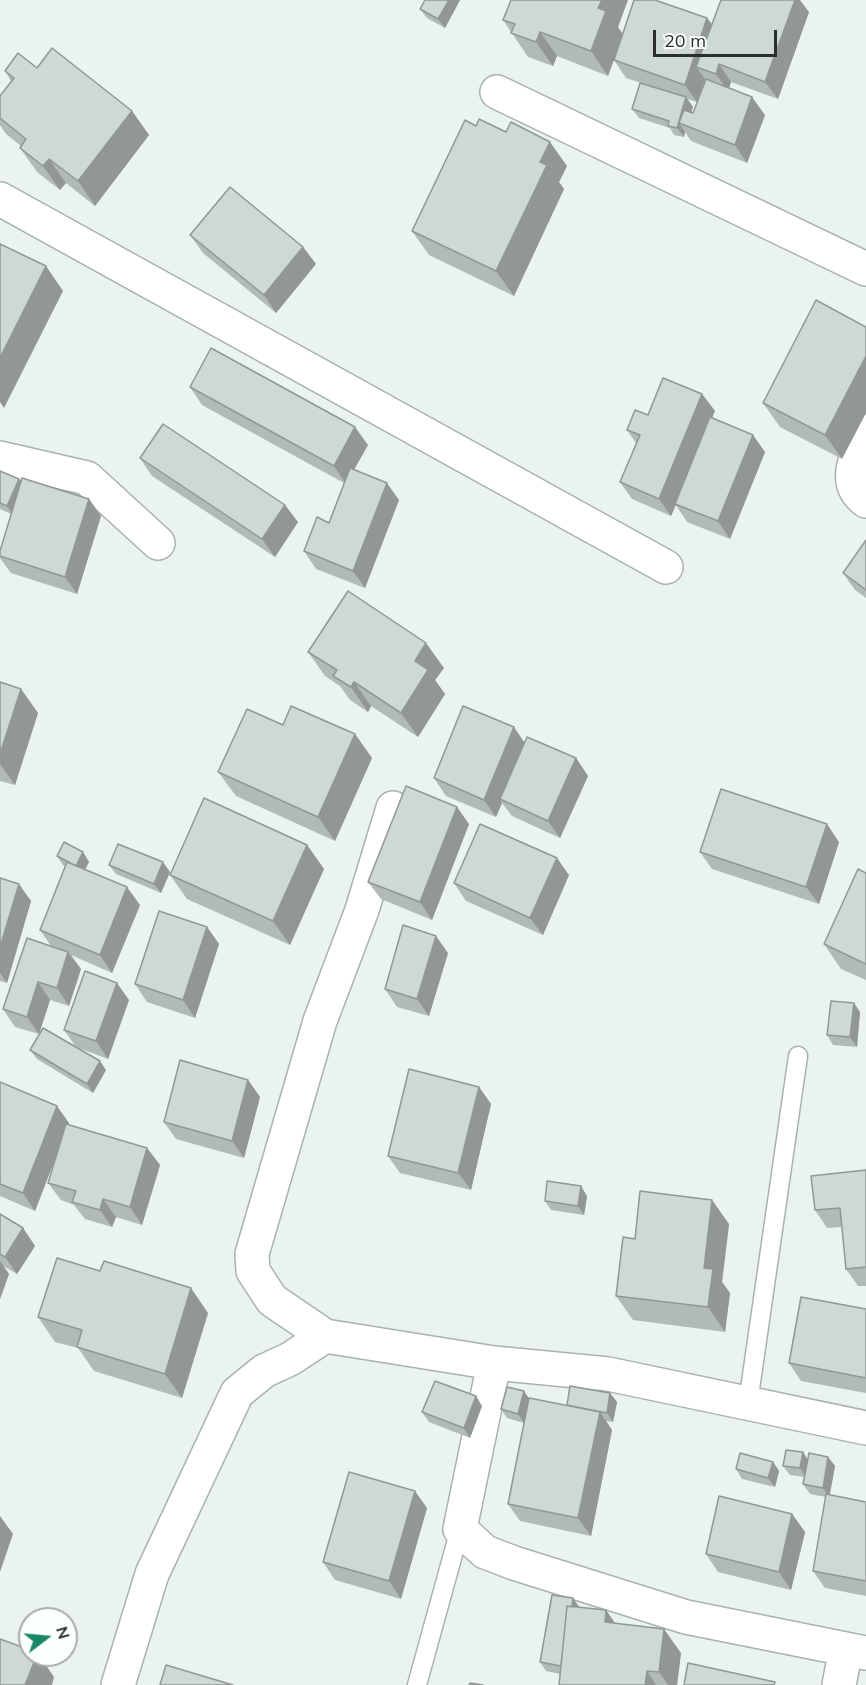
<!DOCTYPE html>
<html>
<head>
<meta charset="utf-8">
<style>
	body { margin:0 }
	#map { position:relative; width:866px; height:1685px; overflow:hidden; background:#eaf3ef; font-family:Mulish,sans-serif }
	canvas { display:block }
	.north { position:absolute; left:18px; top:1607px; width:60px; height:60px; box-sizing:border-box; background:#fbfffd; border:2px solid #a8abaa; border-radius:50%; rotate:74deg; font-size:16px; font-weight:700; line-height:24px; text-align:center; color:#2b2e2d }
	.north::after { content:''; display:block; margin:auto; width:21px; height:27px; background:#198765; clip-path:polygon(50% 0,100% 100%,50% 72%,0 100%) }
	.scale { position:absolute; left:653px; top:30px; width:124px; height:27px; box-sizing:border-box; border:3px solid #2b2e2d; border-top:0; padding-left:8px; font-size:18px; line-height:21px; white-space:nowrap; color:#2b2e2d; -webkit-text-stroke:4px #fbfffd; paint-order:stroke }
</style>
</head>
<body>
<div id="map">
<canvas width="866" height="1685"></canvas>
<div class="north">N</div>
<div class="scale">20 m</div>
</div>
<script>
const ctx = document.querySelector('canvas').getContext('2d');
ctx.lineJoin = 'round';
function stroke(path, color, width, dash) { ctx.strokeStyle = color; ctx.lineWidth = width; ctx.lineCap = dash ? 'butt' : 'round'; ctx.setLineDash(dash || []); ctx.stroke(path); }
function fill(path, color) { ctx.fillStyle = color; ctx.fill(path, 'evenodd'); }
const lane = new Path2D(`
	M748,1403L798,1056
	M417,1685L460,1529`);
const street = new Path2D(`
	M497,92L866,269
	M0,199L666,567
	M866,431C857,455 841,483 866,501
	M0,458L87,478L158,543
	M393,808L362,910L320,1021L252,1254L253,1271L272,1300L325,1336L494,1363L608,1374L866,1428
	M494,1363L460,1529L485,1552L514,1563L686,1617L866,1653
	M118,1685L152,1574L237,1393L264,1371L290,1359L325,1336
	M839,1685L846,1649`);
const wall = new Path2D(`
	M460,0L445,28L427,18L420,9Z
	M809,12L778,99L731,82L729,88L765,115L747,163L691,141L685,132L684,137L674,135L670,128L639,118L632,109L662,90L626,78L614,60L608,76L557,56L553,66L528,57L503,20L618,27L623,34L707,18L712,24ZM687,99L697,102L693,113L691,112L693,107Z
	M37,68L132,111L149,135L95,206L66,183L60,190L37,172L20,148L21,146L6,134L0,125V96L11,81L5,71Z
	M567,166L559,182L564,189L514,296L429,255L412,231Z
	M190,235L303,247L316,264L276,313L203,253Z
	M816,300L842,459L780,427L763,403Z
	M190,387L368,445L354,469L399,500L365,588L316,569L304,551L329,523L344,483L202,405Z
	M702,394L715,411L712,417L765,452L730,539L687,522L676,505L671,516L632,499L620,482L636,443L627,430L648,415Z
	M140,458L298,522L275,557L152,476Z
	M0,471L19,479L21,483L89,499L101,516L77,594L11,573L0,558V551L11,514L0,509Z
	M866,540V598L855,590L843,573Z
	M308,652L444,668L435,680L445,694L418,737L371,706L368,712L350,700L340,686L325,676Z
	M0,682L21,689L38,713L15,785L0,781Z
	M355,734L372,758L335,841L236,796L218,772Z
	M524,743L576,758L588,776L560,838L512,816L502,803L496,817L446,796L434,778Z
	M469,824L432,920L381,899L368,882Z
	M839,842L819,904L712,869L700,852Z
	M307,845L324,869L290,945L187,899L170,875Z
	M83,852L89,862L85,870L140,905L112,973L71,955L81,969L69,1006L50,1000L39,1034L15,1027L3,1009L51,946L40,930L65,866L63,865L57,856Z
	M109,865L170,872L161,893L116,874Z
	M866,873V980L841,969L824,944Z
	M569,875L543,935L466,901L454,883Z
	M0,878L31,901L7,983L0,981Z
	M207,927L219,944L195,1018L147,1002L135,984Z
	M448,953L429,1016L397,1007L385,989Z
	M129,1000L108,1059L76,1047L64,1030Z
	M860,1012L857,1047L833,1045L827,1035Z
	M30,1050L106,1070L93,1093L37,1059Z
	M248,1080L260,1097L244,1158L176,1139L164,1122Z
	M0,1082L69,1123V1125L147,1148L160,1165L142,1225L116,1217L112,1227L85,1219L74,1205L61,1200L48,1183L56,1156L35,1211L0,1196Z
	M479,1087L491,1104L471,1190L400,1173L388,1156Z
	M866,1170V1286H858L846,1269L842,1227L827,1228L815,1210Z
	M587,1196L584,1215L551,1210L545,1201Z
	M0,1214L23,1228L35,1246L17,1274L3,1266L9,1274L0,1299Z
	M729,1224L722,1282L730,1293L725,1332L633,1320L616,1296L635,1239Z
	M866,1309V1393L801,1381L789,1363Z
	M208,1313L182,1398L94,1371L78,1348L55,1342L38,1317Z
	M610,1393L617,1402L613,1422L606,1421L612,1430L591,1536L520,1521L508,1504L524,1423L507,1418L501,1409L529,1399L567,1406Z
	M482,1406L470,1438L429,1422L422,1412Z
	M803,1452L808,1460L828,1457L835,1466L830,1495L866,1502V1596L825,1588L813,1571L826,1497L810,1494L803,1484L805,1477L790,1475L783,1466Z
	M773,1462L779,1471L775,1487L742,1479L736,1469Z
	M427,1508L401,1599L335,1580L323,1562Z
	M792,1514L805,1532L791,1590L718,1572L706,1554Z
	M580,1608L606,1610L615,1623L681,1653L677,1685H559L560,1674L546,1671L540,1662Z`);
const shadedWall = new Path2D(`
	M449,0H460L445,28L438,19Z
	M602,0H628L618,27L623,35L608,76L591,51L598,8Z
	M795,0H800L809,12L778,99L765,82Z
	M707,18L720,36L696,67L705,79L697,102L685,85Z
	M540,32L557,56L553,66L536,42Z
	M719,64L731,82L728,91L716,74Z
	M686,97L693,107L687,126L679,123L685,132L684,137L677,128Z
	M752,97L765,115L747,163L735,145Z
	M132,111L149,135L95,206L78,181Z
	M550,142L567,166L559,182L564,189L514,296L496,271L540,162Z
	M49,159L66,183L60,190L43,166Z
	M303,247L316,264L276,313L264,295Z
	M46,266L63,291L4,408L0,402V358Z
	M866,356V413L842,459L825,435Z
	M702,394L715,411L671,516L659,499Z
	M355,427L368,445L346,484L334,466Z
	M753,435L765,452L730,539L718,521Z
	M19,479L25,489L13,515L7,506Z
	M387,483L399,500L365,588L353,571Z
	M89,499L101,516L77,594L65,577Z
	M285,505L298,522L275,557L262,539Z
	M426,643L444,668L435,680L445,694L418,737L401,713L415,661Z
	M354,682L371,706L368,712L351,687Z
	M21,689L38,713L15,785L0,764V754Z
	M514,727L526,745L500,799L502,803L496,817L484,800Z
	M355,734L372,758L335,841L318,817Z
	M576,758L588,776L560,838L548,821Z
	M457,807L469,824L432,920L420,902Z
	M827,824L839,842L819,904L806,887Z
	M307,845L324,869L290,945L273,921Z
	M83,852L89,862L82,875L76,866Z
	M557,858L569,875L543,935L530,918Z
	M163,862L170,872L161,893L154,884Z
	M19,884L31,901L7,983L0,973V947Z
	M127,887L140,905L112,973L100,955Z
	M207,927L219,944L195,1018L183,1000Z
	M436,936L448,953L429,1016L417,999Z
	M68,952L81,969L69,1006L57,988Z
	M38,982L50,1000L39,1034L27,1017Z
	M117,983L129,1000L108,1059L96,1041Z
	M854,1003L860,1012L857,1047L850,1037Z
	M100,1061L106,1070L93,1093L87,1084Z
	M248,1080L260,1097L244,1158L232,1141Z
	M479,1087L491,1104L471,1190L458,1173Z
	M57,1106L69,1123L35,1211L23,1193Z
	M147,1148L160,1165L142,1225L130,1207Z
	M581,1186L587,1196L584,1215L578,1206Z
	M103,1199L116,1217L112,1227L100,1210Z
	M712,1200L729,1224L722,1282L730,1293L725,1332L708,1307L704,1268Z
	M23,1228L35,1246L17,1274L5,1257Z
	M0,1261L9,1274L0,1299Z
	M191,1288L208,1313L182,1398L165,1374Z
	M524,1391L530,1400L524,1423L518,1414Z
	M610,1393L617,1402L613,1422L607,1413Z
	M476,1396L482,1406L470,1438L464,1428Z
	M600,1412L612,1430L591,1536L578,1518Z
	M803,1452L809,1462L806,1477L800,1468Z
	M828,1457L835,1466L829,1497L823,1488Z
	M773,1462L779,1471L775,1487L768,1478Z
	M415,1491L427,1508L401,1599L389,1581Z
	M792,1514L805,1532L791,1590L779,1572Z
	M0,1516L13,1534L0,1572Z
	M573,1598L580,1608L561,1666Z
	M606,1610L623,1635L605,1622Z
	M664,1629L681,1653L677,1685H668L659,1672Z
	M37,1655H39L54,1677L52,1685H25Z
	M647,1671L656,1685H645Z`);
const building = new Path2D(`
	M425,0H449L438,19L420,9Z
	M511,0H602L598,8L606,11L591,51L540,32L536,42L511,33L515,24L503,20Z
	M634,0H655L707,18L685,85L614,60Z
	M721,0H795L765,82L719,64L716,74L696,67Z
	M52,48L132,111L78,181L49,159L43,166L20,148L26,139L0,118V96L14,78L5,71L18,53L37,68Z
	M706,79L752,97L735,145L679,123L684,110L693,113Z
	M640,83L686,97L677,128L668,126L669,121L632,109Z
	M479,119L506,132L511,122L550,142L540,162L547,165L496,271L412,231L465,120L476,126Z
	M230,187L303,247L264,295L190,235Z
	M0,244L46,266L0,358Z
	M816,300L866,327V356L825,435L763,403Z
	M211,348L355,427L334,466L190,387Z
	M663,378L702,394L659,499L620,482L640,435L627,430L635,410L648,415Z
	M710,417L753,435L718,521L675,504Z
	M163,424L285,505L262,539L140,458Z
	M350,468L387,483L353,571L304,551L317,517L329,523Z
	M0,471L19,479L7,506L0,503Z
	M22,478L89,499L65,577L0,556V551Z
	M866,540V590L843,573Z
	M348,591L426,643L415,661L428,670L401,713L354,682L351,687L333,676L337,670L308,652Z
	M0,682L21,689L0,754Z
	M291,706L355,734L318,817L218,772L247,709L283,725Z
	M463,706L514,727L484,800L434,778Z
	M527,737L576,758L548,821L500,799Z
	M406,786L457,807L420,902L368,882Z
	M721,789L827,824L806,887L700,852Z
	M204,798L307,845L273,921L170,875Z
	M480,824L557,858L530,918L454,883Z
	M64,842L83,852L76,866L57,856Z
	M118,844L163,862L154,884L109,865Z
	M67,862L127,887L100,955L40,930Z
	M858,869L866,873V964L824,944Z
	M0,878L19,884L0,947Z
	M159,911L207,927L183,1000L135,984Z
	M403,925L436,936L417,999L385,989Z
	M27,938L68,952L57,988L38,982L27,1017L3,1009Z
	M85,971L117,983L96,1041L64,1030Z
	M831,1001L854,1003L850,1037L827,1035Z
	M43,1028L100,1061L87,1084L30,1050Z
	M180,1060L248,1080L232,1141L164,1122Z
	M409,1069L479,1087L458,1173L388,1156Z
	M0,1082L57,1106L23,1193L0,1184Z
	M66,1124L147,1148L130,1207L103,1199L100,1210L72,1202L76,1191L48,1183Z
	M866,1170V1267L846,1269L840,1208L815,1210L811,1176Z
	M547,1181L581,1186L578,1206L545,1201Z
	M640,1191L712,1200L704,1268L713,1269L708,1307L616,1296L623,1237L635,1239Z
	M0,1214L23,1228L5,1257L0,1254Z
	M57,1258L100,1271L104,1261L191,1288L165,1374L77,1347L82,1330L38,1317Z
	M801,1297L866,1309V1378L789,1363Z
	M435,1381L476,1396L464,1428L422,1412Z
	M570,1386L610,1393L607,1413L567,1405Z
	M507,1387L524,1391L518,1414L501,1409Z
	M529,1398L600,1412L578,1518L508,1504Z
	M786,1450L803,1452L800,1468L783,1466Z
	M740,1453L773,1462L768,1478L736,1469Z
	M809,1453L828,1457L823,1488L803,1484Z
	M349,1472L415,1491L389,1581L323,1562Z
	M826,1494L866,1502V1581L813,1571Z
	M719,1496L792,1514L779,1572L706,1554Z
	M552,1595L573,1598L572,1607L567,1606L561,1666L540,1662Z
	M567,1606L606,1610L605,1622L664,1629L659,1672L647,1671L645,1685H559Z
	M0,1639L30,1650V1655H37L25,1685H0Z
	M688,1663L775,1682L774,1685H684Z
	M166,1665L233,1685H160Z
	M470,1683L483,1685H469Z`);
stroke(lane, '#a9b3ae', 21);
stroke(street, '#a9b3ae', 36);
stroke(lane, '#fff', 18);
stroke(street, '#fff', 33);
fill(wall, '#b1bab6');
fill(shadedWall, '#909794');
fill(building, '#ced8d4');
stroke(building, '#909794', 1.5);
</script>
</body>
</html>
